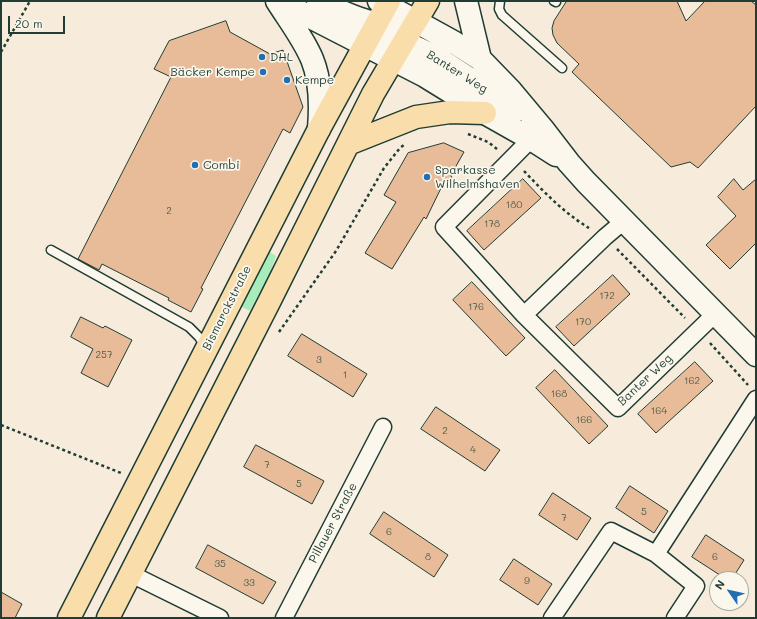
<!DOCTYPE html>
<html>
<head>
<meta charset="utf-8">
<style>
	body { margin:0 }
	#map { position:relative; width:757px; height:619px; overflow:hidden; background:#f7ebdb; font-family:Mali,sans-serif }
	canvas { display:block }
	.frame { position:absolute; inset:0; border:2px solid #1f3d34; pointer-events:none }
	.north { position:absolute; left:709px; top:571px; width:40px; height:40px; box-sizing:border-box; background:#fbf7ec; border:1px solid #a3ada2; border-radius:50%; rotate:304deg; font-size:11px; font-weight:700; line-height:16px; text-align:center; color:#1f3d34 }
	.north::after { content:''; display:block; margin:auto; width:14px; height:18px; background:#1f6fb2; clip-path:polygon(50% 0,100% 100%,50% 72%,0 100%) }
	.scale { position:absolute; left:8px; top:16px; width:57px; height:18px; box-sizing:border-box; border:2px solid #1f3d34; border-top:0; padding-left:5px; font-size:12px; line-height:14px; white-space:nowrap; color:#1f3d34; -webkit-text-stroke:3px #fbf7ec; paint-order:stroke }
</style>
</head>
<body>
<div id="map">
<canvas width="757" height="619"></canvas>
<div class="frame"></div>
<div class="north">N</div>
<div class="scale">20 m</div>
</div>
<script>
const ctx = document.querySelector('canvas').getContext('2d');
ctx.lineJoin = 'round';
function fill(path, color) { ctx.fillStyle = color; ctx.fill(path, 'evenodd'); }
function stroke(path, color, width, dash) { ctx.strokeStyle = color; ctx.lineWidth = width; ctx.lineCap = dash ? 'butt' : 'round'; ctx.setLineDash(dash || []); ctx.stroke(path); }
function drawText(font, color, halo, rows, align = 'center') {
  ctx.font = font + ' Mali,sans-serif'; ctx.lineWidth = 3.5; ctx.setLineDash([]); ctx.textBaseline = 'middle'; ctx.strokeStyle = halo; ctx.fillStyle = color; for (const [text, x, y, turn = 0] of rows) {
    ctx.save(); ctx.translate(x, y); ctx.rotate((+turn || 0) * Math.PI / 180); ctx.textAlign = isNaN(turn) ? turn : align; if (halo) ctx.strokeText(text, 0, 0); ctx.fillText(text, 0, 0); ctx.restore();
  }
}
const green = new Path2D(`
	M268,251L276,256L270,273L250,311L240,306Z`);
const building = new Path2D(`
	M567,1H677L686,21L705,1H751L756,5V106L698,168L690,162L671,167L572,72L579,64L557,43L553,35L552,28L554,21Z
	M226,21L230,32L270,54L283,50L303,107L290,133L283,129L201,288L203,289L191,312L168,300L169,298L102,264L99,270L78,259L171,77L154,69L169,41Z
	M444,143L464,152L451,175L452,179L443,184L426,219L424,217L392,269L365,253L396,202L384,195L408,153Z
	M523,179L541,198L484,250L467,231Z
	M734,179L743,190L756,179V243L730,269L706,245L736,216L718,197Z
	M613,275L630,294L574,346L556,327Z
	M472,282L525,338L506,356L453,300Z
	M81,317L103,328L105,326L132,340L108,387L81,373L93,349L71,337Z
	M302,334L367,374L353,397L288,356Z
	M695,362L713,381L656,433L638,414Z
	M555,370L608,426L589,444L536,388Z
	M436,407L500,450L485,471L421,429Z
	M256,445L324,481L312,504L244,467Z
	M630,486L668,511L654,533L616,508Z
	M553,493L591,518L577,540L539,515Z
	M384,512L448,555L434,577L370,534Z
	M706,535L744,560L732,579H726L692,557Z
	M208,545L276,582L263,604L196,568Z
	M514,559L552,584L538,605L500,580Z
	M1,592L22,604L15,618H1Z`);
const path = new Path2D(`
	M1,52L30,1
	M468,134L488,142L497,149
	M524,171C544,192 564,213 589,228
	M617,249L685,318
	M279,332L336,251L384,168L400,148L404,145
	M710,343L748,385
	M1,425L121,473`);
const lane = new Path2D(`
	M500,1L499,9L502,15L562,68
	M554,1L556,2
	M51,250L189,327L199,337L205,346`);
const street = new Path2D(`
	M538,132L444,227L524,315L618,408L716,313
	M524,315L605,237L624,221
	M656,554L756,399
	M131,574L220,618
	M284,618L383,427
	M552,618L611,531L656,554L696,586L675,618`);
const secondary = new Path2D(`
	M277,1C289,20 303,38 312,59C321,81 321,105 319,129
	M279,1L425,76L485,113L531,139L556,155
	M318,1C342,12 368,25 395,26
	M379,1L455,43L480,59L511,91L542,128L569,163L586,182L756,355
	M466,1L480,59
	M365,44L375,40L385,38L404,42L436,57L517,110`);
const primary = new Path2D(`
	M348,144L416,117L450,112L485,113
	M69,618L319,129L389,1
	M108,618L269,302L373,94L428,1`);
const markers = [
	[262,57,4,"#1f6fb2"],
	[263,72,4,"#1f6fb2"],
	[287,80,4,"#1f6fb2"],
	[195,165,4,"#1f6fb2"],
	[427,177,4,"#1f6fb2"]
];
const numberNames = [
	["180",514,205],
	["2",169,211],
	["178",492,224],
	["172",607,296],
	["176",476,307],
	["170",583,322],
	["257",104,355],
	["3",319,360],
	["1",345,375],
	["162",692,381],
	["168",559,394],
	["164",659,411],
	["166",584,420],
	["2",445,431],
	["4",473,450],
	["7",267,465],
	["5",299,484],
	["5",644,512],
	["7",564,518],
	["6",389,532],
	["8",428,557],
	["6",715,557],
	["35",220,564],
	["9",527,581],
	["33",249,583]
];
const poiNames = [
	["DHL",270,57],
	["Bäcker Kempe",255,72,"right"],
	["Kempe",295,80],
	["Combi",203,165],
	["Sparkasse",435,170],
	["Wilhelmshaven",435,184]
];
const streetNames = [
	["Banter Weg",457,72,32],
	["Bismarckstraße",227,308,-63],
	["Banter Weg",645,380,-43],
	["Pillauer Straße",333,523,-62]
];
fill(green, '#a6edbb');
fill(building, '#e8bc98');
stroke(building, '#1f3d34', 1);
stroke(lane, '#1f3d34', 11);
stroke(street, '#1f3d34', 19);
stroke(secondary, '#1f3d34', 25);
stroke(primary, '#1f3d34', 25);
stroke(path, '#1f3d34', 2.5, [3, 3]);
stroke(lane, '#fbf7ec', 8);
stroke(street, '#fbf7ec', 16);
stroke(secondary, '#fbf7ec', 22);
stroke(primary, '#f9deab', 22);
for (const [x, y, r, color] of markers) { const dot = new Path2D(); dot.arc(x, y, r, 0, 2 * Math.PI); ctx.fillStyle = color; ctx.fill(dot); stroke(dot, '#fbf7ec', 1.5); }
drawText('10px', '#515d4d', null, numberNames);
drawText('12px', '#1f3d34', '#fbf7ec', poiNames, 'left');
drawText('12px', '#1f3d34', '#fbf7ec', streetNames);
</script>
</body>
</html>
